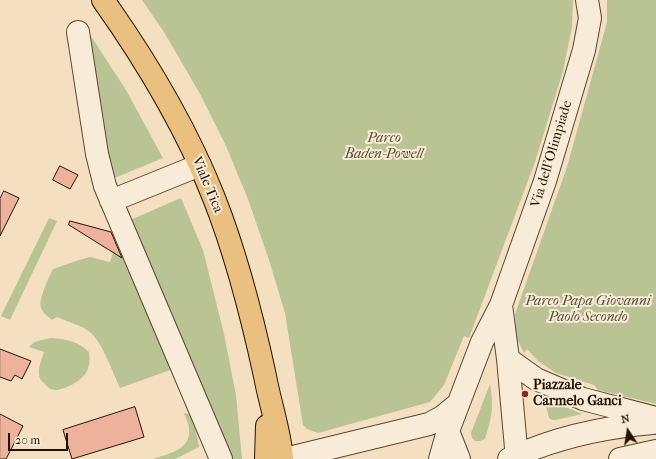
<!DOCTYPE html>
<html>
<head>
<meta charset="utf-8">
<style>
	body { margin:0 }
	#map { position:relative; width:656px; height:459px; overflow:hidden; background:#f4e0c1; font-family:"IM FELL French Canon",serif }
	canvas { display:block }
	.north { position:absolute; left:608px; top:411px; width:40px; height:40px; -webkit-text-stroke:3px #f8ebd7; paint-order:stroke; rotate:348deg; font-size:11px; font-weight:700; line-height:16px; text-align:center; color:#251301 }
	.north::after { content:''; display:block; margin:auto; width:14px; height:18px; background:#251301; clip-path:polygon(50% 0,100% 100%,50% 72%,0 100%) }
	.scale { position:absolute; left:8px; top:433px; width:60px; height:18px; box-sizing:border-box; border:2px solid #251301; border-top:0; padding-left:5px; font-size:12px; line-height:14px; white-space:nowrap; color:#251301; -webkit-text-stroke:3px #f8ebd7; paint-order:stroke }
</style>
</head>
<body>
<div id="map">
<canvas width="656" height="459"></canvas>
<div class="north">N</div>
<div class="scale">20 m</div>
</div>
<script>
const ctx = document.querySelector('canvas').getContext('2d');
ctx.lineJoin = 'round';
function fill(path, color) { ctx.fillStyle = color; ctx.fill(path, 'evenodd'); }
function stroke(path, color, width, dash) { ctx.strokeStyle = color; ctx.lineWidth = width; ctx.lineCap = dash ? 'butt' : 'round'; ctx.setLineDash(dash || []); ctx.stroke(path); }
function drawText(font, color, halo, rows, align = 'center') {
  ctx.font = font + ' "IM FELL French Canon",serif'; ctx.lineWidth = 4; ctx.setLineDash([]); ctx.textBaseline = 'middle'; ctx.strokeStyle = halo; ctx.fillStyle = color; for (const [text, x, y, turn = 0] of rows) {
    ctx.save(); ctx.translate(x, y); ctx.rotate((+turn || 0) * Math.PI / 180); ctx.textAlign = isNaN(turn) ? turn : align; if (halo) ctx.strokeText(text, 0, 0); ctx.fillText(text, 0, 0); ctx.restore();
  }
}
const green = new Path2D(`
	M142,0H573L572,27L563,71L535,162L469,338L464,336L444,385L430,402L318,433L307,429L303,425L285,313L269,260L248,199L226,146L200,94L164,32Z
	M607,0H656V404L598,390L594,385L556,373L538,361L527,349L524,353L516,337L515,314L567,167L607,22Z
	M85,27L126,90L163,158L112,179Z
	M181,198L203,250L224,334L236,395L242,459H232L128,221Z
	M49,218L57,221L10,320L1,316Z
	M120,249L173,369L120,388C113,373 103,344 91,333C82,325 68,322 57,317L52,320C47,316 43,313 41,308C38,300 49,277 53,269L79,260L90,257L110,262L113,253Z
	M51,338C67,339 77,341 89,352C90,359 90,365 87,371C83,380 65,390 55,390C51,390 47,387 45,384C41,381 39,378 39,374C38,367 42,359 44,352L29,347C34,340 43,340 51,338Z
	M490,384C494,407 492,417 485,439L480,441H475L472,438L471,433Z
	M544,398L582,414L556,420H552L549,418Z
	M184,413L193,415L199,447L175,459H153C168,454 192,449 189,429C189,424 186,418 184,413Z`);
const building = new Path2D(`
	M60,166L78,175L70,189L53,180Z
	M4,191L19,198L0,236V199Z
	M70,221L111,232L122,258L69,225Z
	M0,349L31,361L22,379L15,375L11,381L0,377Z
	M135,407L144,437L72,459L63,430Z
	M0,414L23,426L6,459H0Z`);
const minor = new Path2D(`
	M78,32L97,154L105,186L221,459
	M111,201L200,165
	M501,305L508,359L517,459
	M508,359L536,379L583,399L656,418
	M448,431L459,459
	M285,459L429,424L442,417L458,404
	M440,459L448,431L482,342L501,305L545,181L584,50L590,18L587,0
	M509,459C554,438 604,427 653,423
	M620,459L656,451`);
const major = new Path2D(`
	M103,0C147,62 186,127 214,198C237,256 252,316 265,376C270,404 280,431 282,459
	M266,459L267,426`);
const markers = [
	[525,394,4,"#8f2418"]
];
const parkNames = [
	["Parco",384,139],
	["Baden-Powell",384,155],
	["Parco Papa Giovanni",588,302],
	["Paolo Secondo",588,318]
];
const streetNames = [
	["Via dell'Olimpiade",552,154,-73],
	["Viale Tica",207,185,67]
];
const poiNames = [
	["Piazzale",533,386],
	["Carmelo Ganci",533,402]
];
fill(green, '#b9c394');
fill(building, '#ecb29c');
stroke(building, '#251301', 1);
stroke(minor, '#594631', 24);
stroke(major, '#251301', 24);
stroke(minor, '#f8ebd7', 22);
stroke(major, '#eac080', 22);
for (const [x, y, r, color] of markers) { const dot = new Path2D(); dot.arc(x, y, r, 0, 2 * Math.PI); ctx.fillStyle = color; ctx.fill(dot); stroke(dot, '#f8ebd7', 1.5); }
drawText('italic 14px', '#595134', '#f8ebd7', parkNames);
drawText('14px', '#251301', '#f8ebd7', streetNames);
drawText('bold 14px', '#251301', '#f8ebd7', poiNames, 'left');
</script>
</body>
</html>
